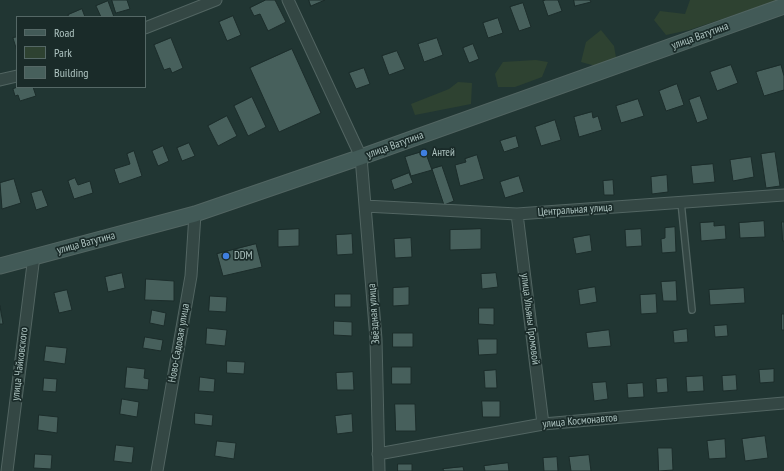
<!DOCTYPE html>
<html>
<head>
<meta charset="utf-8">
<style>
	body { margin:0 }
	#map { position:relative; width:784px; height:471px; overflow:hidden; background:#213633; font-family:"PT Sans Narrow",sans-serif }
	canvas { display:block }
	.legend { position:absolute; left:16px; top:16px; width:130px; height:72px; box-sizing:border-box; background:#1a2b29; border:1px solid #556866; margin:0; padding:5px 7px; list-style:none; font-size:12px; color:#aec4c1 }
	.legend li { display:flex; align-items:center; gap:8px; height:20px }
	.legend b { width:20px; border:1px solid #556866 }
</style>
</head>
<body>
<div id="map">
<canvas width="784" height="471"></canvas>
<ul class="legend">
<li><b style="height:5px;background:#425a57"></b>Road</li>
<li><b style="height:11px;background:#2e4231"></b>Park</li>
<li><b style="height:11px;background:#47605c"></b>Building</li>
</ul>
</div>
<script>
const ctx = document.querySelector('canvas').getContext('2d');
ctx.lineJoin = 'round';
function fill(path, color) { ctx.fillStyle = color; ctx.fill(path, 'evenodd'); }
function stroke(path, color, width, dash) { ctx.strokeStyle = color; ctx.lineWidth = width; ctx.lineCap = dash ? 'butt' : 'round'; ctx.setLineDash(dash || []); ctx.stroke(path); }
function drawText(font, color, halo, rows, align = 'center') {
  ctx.font = font + ' "PT Sans Narrow",sans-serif'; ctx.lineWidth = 3.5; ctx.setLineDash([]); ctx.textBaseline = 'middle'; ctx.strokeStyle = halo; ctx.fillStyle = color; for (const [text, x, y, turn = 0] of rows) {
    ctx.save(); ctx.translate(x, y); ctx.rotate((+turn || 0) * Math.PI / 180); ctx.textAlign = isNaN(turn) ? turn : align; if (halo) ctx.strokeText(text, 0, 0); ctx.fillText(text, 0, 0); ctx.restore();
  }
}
const green = new Path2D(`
	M690,0H779L689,30L666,35L654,20L660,11L685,14Z
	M601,30L614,46L617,63L603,68L581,62L586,42Z
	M536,60L548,62L542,77L515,87H498L495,74L503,62Z
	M458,82L472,83L471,104L415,115L411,104L449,89Z`);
const building = new Path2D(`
	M112,0H127L130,9L116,13Z
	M266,0H275L286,22L268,31L260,14L254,16L250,8Z
	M309,0H325L311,6Z
	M546,0H558L562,11L548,16L543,1Z
	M574,0H590L591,2L575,6Z
	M108,1L114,17H101L96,6Z
	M523,3L531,27L519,31L510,7Z
	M82,9L85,17H69L68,15Z
	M233,16L241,35L227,41L219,22Z
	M498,18L503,33L488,38L483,23Z
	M17,37V51L13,38Z
	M171,38L183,68L172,73L170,68L164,70L154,45Z
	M437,38L443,55L424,62L418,44Z
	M473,44L479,59L469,63L463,48Z
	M292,49L321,113L279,132L250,68Z
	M397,51L405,69L389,75L382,56Z
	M731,65L738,83L717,91L710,72Z
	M781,65L784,76V90L764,96L756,72Z
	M364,68L370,84L356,89L349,73Z
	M677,84L684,105L666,111L659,91Z
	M18,87H33L36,96L20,101L18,95L15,96L13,89Z
	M700,96L708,119L697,123L689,100Z
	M252,97L266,127L248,136L234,106Z
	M638,99L644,116L621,123L616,106Z
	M592,112L593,118L598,116L602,130L579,137L574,117Z
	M227,116L237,136L218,146L208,126Z
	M555,120L561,140L541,146L535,127Z
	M516,136L519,147L504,152L500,141Z
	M189,143L195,156L182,161L177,148Z
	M163,146L169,161L158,166L152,151Z
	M134,151L142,176L119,184L114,169L130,164L127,154Z
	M425,151L432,170L411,176L405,157Z
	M775,152L780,186L766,188L761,154Z
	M477,155L484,179L460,186L455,165L466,162L465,159Z
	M751,157L754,177L733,181L730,160Z
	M713,164L715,182L693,184L691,166Z
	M442,166L454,201L444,205L432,169Z
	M409,173L413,183L394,190L391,180Z
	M667,175L668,192L652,194L651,177Z
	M519,176L524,192L505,198L500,182Z
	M75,178L78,185L90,181L93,193L74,199L68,181Z
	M14,179L21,203L2,209L0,183Z
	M613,180L614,195H604L603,181Z
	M42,190L48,206L36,210L31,193Z
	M764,221L765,237L740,238L739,223Z
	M714,222V226L725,225L726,239L701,241L700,223Z
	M782,222H784V241H783Z
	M675,227L676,252L662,253L661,239L665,238V228Z
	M299,229V246L278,247V230Z
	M481,229V249L450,250V230Z
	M641,229L642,246L626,247L625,230Z
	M352,234L353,254L337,255L336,235Z
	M590,235L592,251L576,254L573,238Z
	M411,238L412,257L395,258L394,239Z
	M256,244L262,267L223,276L217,254Z
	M122,273L125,288L108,292L105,277Z
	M496,273L498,287L482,289L481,274Z
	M146,279L174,281V301L145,300Z
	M676,281L677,301H663L661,282Z
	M409,287V305L393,306V288Z
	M595,287L597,302L580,305L578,290Z
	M744,288L745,303L710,305L709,290Z
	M67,290L72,310L59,313L54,293Z
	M335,294H351V307H335Z
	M656,294L657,313L641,314L640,295Z
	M210,296L227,297L226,312L209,311Z
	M0,306L3,324H0Z
	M479,308H494V325L479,324Z
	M152,310L166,313L164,326L150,323Z
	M782,314H784V330H782Z
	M334,321L352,322V336L334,335Z
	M727,325L728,336L715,337L714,326Z
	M207,328L227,330L225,346L206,344Z
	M687,329L688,342L674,343L673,331Z
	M609,330L611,346L588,348L586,333Z
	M393,333H413V347H393Z
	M145,337L163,340L161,351L143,348Z
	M478,339H497V354L479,355Z
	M46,346L67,348L65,364L44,361Z
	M227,361L245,362L244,374L227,373Z
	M127,367L145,369L144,378L149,379L148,390L125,388Z
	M392,367H411V384H392Z
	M774,369V382L760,383L759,370Z
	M496,370L497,388H485L484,371Z
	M353,372L354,390H337L336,373Z
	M736,375L737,390L723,391L722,376Z
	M703,376L704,391L687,392L686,377Z
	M200,377L215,379L214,392L199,391Z
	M44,378L57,379L56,392L43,391Z
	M667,378L668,392L657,393L656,379Z
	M606,382L608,399L594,401L592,383Z
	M643,383L644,397L628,398L627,384Z
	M122,399L139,402L137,417L120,414Z
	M482,401H500V417H483Z
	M395,404H415L416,431H396Z
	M195,413L213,415L212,426L195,424Z
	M352,414L353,432L337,434L335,416Z
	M39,415L58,417L57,433L38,430Z
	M765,436L768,458L745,461L742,439Z
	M725,439L726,458L709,459L707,441Z
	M217,441L236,443L234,459L215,456Z
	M116,445L134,447L132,463L114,461Z
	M658,448H672L673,470L659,471Z
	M35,454L52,455L51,469L34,468Z
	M589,455L591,471H571L569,457Z
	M557,457L558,471H544L543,458Z
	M508,463L509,471H485L484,466Z
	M398,464H412V471H398Z
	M463,467L464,471H444L443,469Z`);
const service = new Path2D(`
	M681,202L692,310`);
const minor = new Path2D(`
	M288,0L361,157L376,339L379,471
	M145,28L216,0
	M0,80L17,76
	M365,206L517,214L784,195
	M517,214L543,424
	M378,454L543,424L784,403
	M7,471L34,256
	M157,471L191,276L195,214`);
const secondary = new Path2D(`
	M0,266L195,214L361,157L784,6`);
const markers = [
	[424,153,4,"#3f7fe0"],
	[226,256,4,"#3f7fe0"]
];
const streetNames = [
	["улица Ватутина",700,36,-20],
	["улица Ватутина",395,145,-20],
	["Центральная улица",575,210,-4],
	["улица Ватутина",86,243,-15],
	["Звёздная улица",374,314,-94],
	["улица Ульяны Громовой",530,319,83],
	["Ново-Садовая улица",179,343,-80],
	["улица Чайковского",20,364,-83],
	["улица Космонавтов",580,421,-5]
];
const poiNames = [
	["Антей",432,153],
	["DDM",234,256]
];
fill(green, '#2e4231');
fill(building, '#47605c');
stroke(building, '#1c2d2b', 1);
stroke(service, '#526562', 8);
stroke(minor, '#526562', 13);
stroke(secondary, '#526562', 17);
stroke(service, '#344744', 5.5);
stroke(minor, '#344744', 11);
stroke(secondary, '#425a57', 15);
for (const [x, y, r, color] of markers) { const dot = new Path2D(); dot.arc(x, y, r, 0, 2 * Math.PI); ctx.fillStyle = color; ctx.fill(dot); stroke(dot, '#1a2b29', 1.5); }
drawText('11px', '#aec4c1', '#1a2b29', streetNames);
drawText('11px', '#aec4c1', '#1a2b29', poiNames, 'left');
</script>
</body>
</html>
